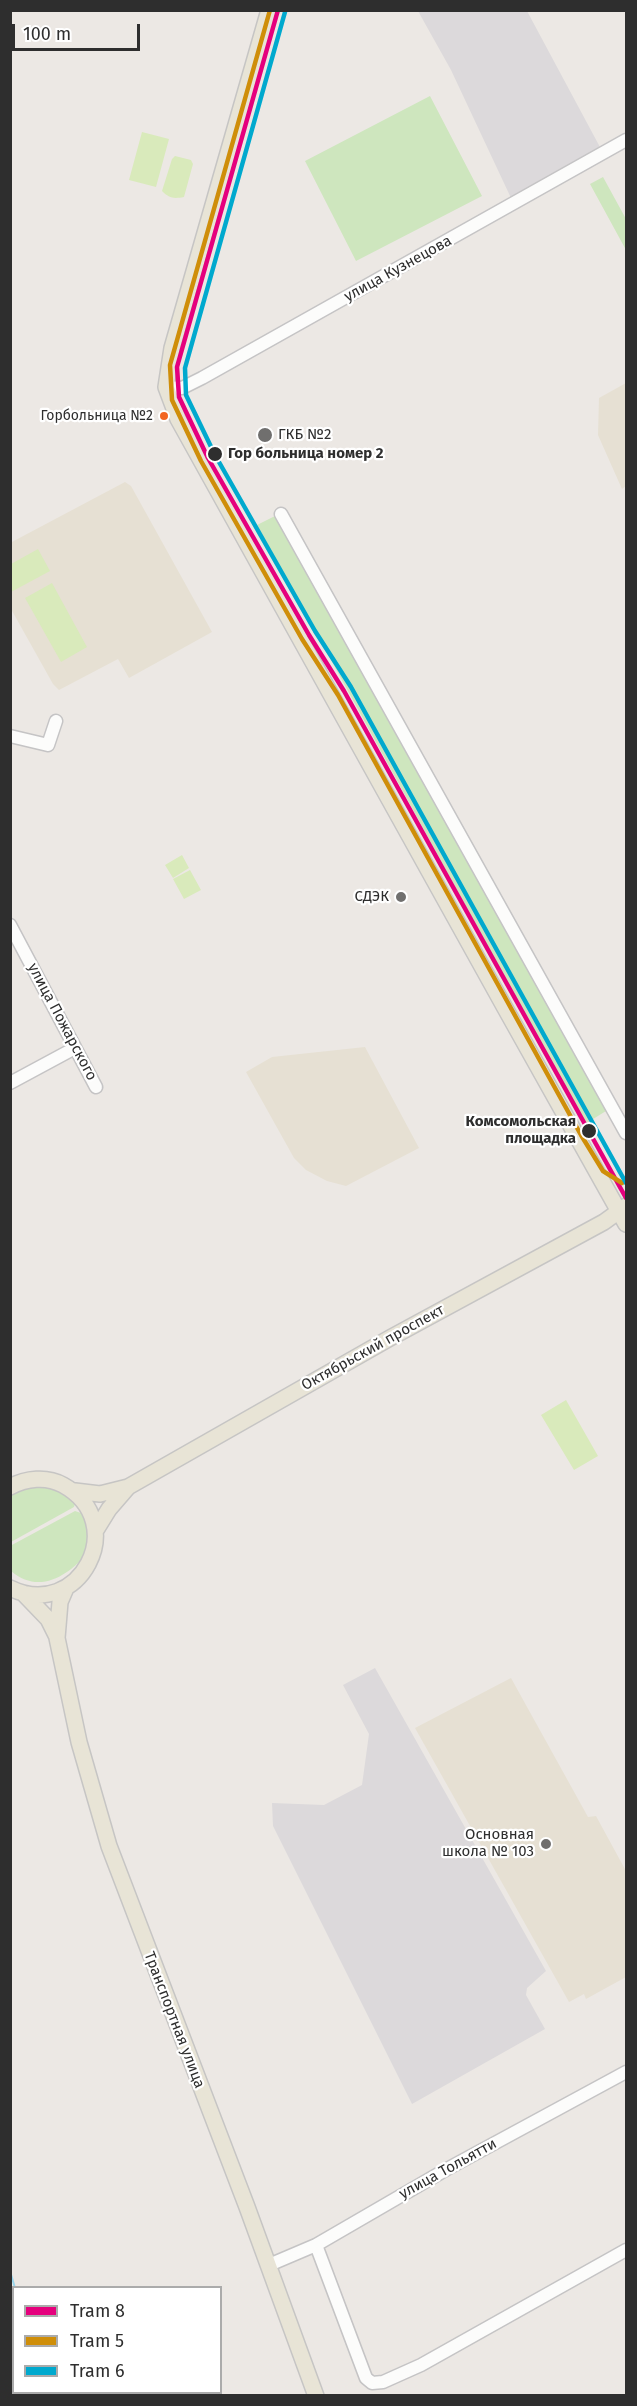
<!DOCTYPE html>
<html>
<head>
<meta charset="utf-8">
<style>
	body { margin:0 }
	#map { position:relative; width:637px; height:2406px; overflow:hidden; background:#ece8e4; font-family:"Fira Sans",sans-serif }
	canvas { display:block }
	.frame { position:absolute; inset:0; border:12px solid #2e2e2e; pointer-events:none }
	.legend { position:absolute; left:12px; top:2286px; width:210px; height:108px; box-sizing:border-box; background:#fff; border:2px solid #ababab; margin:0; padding:8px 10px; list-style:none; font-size:18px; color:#2e2e2e }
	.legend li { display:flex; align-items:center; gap:12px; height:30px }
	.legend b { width:30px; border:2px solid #ababab }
	.scale { position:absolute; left:12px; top:24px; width:128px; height:27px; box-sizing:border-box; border:3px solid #2e2e2e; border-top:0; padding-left:8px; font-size:18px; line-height:21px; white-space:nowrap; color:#2e2e2e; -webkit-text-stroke:4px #fff; paint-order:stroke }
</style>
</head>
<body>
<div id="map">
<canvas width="637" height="2406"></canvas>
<div class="frame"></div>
<ul class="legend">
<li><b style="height:8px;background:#e5007d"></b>Tram 8</li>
<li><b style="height:8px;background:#cf8e09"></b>Tram 5</li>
<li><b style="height:8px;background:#00a9ce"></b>Tram 6</li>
</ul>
<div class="scale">100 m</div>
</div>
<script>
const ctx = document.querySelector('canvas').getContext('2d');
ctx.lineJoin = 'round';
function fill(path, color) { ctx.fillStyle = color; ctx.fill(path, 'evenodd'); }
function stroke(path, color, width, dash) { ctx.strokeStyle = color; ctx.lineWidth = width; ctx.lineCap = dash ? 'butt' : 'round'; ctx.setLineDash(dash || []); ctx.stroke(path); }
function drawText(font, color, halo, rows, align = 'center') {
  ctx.font = font + ' "Fira Sans",sans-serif'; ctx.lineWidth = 4.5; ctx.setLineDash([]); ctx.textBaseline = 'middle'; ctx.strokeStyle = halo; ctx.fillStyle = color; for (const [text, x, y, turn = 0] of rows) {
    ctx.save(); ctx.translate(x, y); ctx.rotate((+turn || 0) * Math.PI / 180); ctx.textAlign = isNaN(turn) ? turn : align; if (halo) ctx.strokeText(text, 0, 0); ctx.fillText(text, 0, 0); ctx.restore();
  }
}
const industrial = new Path2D(`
	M418,11H527L601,149L511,198L451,70Z
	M375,1668L546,1971L527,1988L526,1995L545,2029L412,2104L273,1826L272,1803L324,1805L362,1785L369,1734L343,1685Z
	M11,2304L14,2316V2392L32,2393L33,2395H11Z`);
const education = new Path2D(`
	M626,383V486L622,489L598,435L599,398Z
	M125,482L131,486L212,632L129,678L118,659L59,690L53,684L11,609L10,543Z
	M365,1047L419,1148L346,1186L327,1181L306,1170L294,1158L246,1072L272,1057Z
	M511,1678L588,1817L596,1816L626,1871V1977L586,1999L584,1994L569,2002L415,1728Z`);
const green = new Path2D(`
	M430,96L482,196L356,261L305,161Z
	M603,177L626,219V250L590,184Z
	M275,516L606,1111L585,1124L257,525Z
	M29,1484L48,1485L76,1500L74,1507L11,1542V1491Z
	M75,1511L87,1515L89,1551C69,1576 39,1595 11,1571L10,1546Z`);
const pitch = new Path2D(`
	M142,132L169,139L156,187L129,180Z
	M175,156L191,160L193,164L184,197C173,199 169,198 162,191L172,159Z
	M38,549L50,571L11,592V564Z
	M52,583L87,647L61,662L25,598Z
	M182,855L189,868L173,878L165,865Z
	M190,870L201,890L184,899L173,879Z
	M566,1400L598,1456L574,1470L541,1415Z`);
const stream = new Path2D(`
	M10,2271L15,2288
	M40,2392L41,2396`);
const minor = new Path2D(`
	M166,387L182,388L202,378L626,140
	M281,514L626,1133
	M10,736L48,745L56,721
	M10,925L96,1087
	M10,1083L75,1048
	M316,2245L366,2378L372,2383L383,2382L421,2365L626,2250
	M269,2265L316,2245L447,2169L626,2072`);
const major = new Path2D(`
	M269,10L172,348L166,387L178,419L505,1008L626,1224
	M10,1487C26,1478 47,1476 63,1485C132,1523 79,1622 10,1588
	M75,1491L100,1494L128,1487L390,1338L604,1222L626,1206
	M96,1530L109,1509L128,1487
	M66,1588L60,1602L57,1638L79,1742L109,1846L247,2207L316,2396
	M23,1593L48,1619L56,1635`);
const tram1 = new Path2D(`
	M278,10L177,367L179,397L208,458L309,635L344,691L626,1198`);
const tram2 = new Path2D(`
	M270,10L170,365L172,400L201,461L302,639L338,695L581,1135L603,1171L622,1183`);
const tram3 = new Path2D(`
	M285,12L185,368L186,395L215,455L315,631L351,687L626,1183`);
const markers = [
	[164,416,5,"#f26522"],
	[265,435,8,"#706f6e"],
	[215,454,8,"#2e2e2e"],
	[401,897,6,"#706f6e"],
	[589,1131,8,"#2e2e2e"],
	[546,1844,6,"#706f6e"]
];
const busNames = [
	["Горбольница №2",153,416]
];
const streetNames = [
	["улица Кузнецова",398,269,-29],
	["улица Пожарского",62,1022,62],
	["Октябрьский проспект",373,1348,-29],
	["Транспортная улица",174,2020,69],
	["улица Тольятти",448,2169,-29]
];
const poiNames = [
	["ГКБ №2",278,435,"left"],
	["СДЭК",389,897],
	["Основная",534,1835],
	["школа № 103",534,1852]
];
const stopNames = [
	["Гор больница номер 2",228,454],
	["Комсомольская",576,1122,"right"],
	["площадка",576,1139,"right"]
];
fill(industrial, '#dcd9db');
fill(education, '#e6e0d3');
fill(green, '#cee6be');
fill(pitch, '#d9eabb');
stroke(stream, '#99d6ec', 2);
stroke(minor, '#c5c4c5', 15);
stroke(major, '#c6c5c4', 18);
stroke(minor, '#fcfcfb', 12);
stroke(major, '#e8e4d6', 15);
stroke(tram1, '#e5007d', 4.5);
stroke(tram2, '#cf8e09', 4.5);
stroke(tram3, '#00a9ce', 4.5);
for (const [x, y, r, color] of markers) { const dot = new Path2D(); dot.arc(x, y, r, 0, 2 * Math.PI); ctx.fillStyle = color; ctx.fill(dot); stroke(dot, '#fff', 2); }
drawText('14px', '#2e2e2e', '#fff', busNames, 'right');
drawText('15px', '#2e2e2e', '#fff', streetNames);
drawText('15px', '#2e2e2e', '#fff', poiNames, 'right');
drawText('bold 15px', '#2e2e2e', '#fff', stopNames, 'left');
</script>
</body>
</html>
